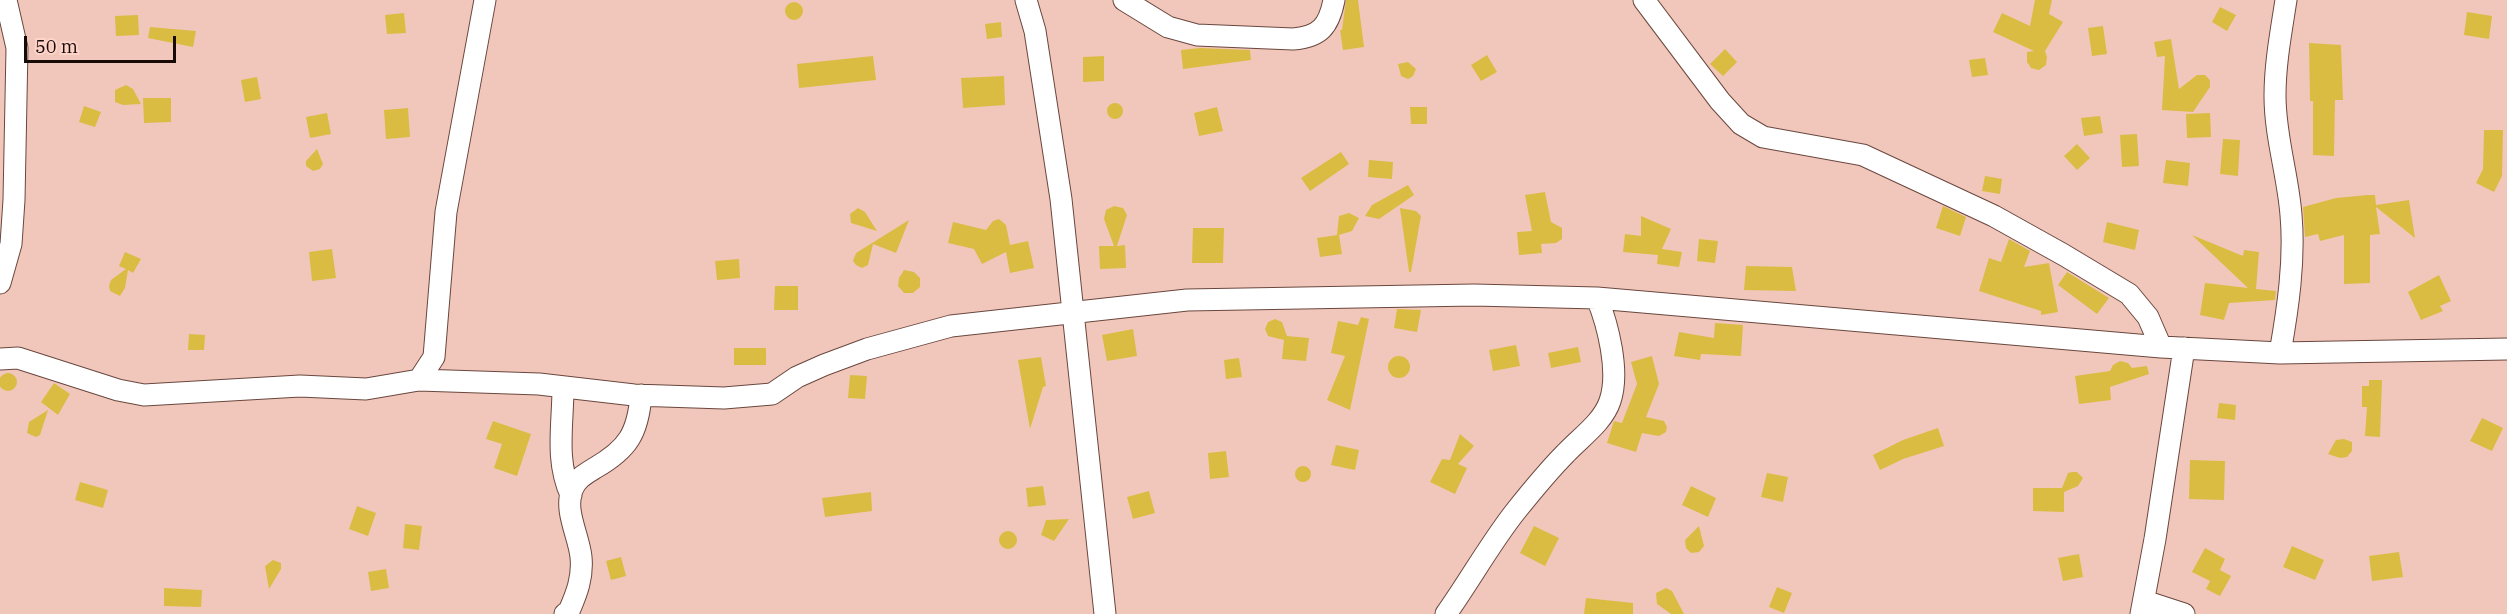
<!DOCTYPE html>
<html>
<head>
<meta charset="utf-8">
<style>
	body { margin:0 }
	#map { position:relative; width:2507px; height:614px; overflow:hidden; background:#f1c7bc; font-family:"IBM Plex Serif",serif }
	canvas { display:block }
	.scale { position:absolute; left:24px; top:36px; width:152px; height:27px; box-sizing:border-box; border:3px solid #170a07; border-top:0; padding-left:8px; font-size:18px; line-height:21px; white-space:nowrap; color:#170a07; -webkit-text-stroke:4px #fed4c9; paint-order:stroke }
</style>
</head>
<body>
<div id="map">
<canvas width="2507" height="614"></canvas>
<div class="scale">50 m</div>
</div>
<script>
const ctx = document.querySelector('canvas').getContext('2d');
ctx.lineJoin = 'round';
function fill(path, color) { ctx.fillStyle = color; ctx.fill(path, 'evenodd'); }
function stroke(path, color, width, dash) { ctx.strokeStyle = color; ctx.lineWidth = width; ctx.lineCap = dash ? 'butt' : 'round'; ctx.setLineDash(dash || []); ctx.stroke(path); }
const building = new Path2D(`
	M1346,0H1358L1364,47L1343,50L1340,30H1342Z
	M2035,0H2052L2049,14L2063,22L2045,51L2047,57L2046,65L2039,70L2031,68L2027,62V52L2034,51L1993,32L2002,13L2030,26Z
	M785 11a9 9 0 1 1 18 0a9 9 0 1 1-18 0Z
	M2220,7L2236,15L2227,31L2212,22Z
	M2467,12L2492,16L2489,39L2464,35Z
	M404,13L406,33L387,34L385,15Z
	M138,15L139,35L116,36L115,16Z
	M1001,22L1002,37L987,39L985,24Z
	M2103,26L2107,54L2092,56L2088,28Z
	M150,27L196,31L193,47L148,38Z
	M2171,39L2179,89L2197,75H2205L2210,80V87L2193,112L2162,110L2165,56L2157,57L2154,42Z
	M2309,43L2341,45L2343,100H2335L2334,156L2313,155V101H2310Z
	M1200,48L1250,50L1251,60L1183,69L1181,50Z
	M1725,49L1737,62L1723,76L1710,64Z
	M1487,55L1497,72L1481,81L1471,65Z
	M873,56L876,80L799,88L797,64Z
	M1104,56V81L1083,82V57Z
	M1985,58L1988,75L1972,77L1969,60Z
	M1408,62L1416,69L1413,76L1408,79L1401,76L1398,64Z
	M1004,76L1005,105L963,108L961,78Z
	M257,77L261,99L245,102L241,80Z
	M126,85L133,89L141,104L123,105L115,102V90Z
	M143,98H171V122L144,123Z
	M1107 111a8 8 0 1 1 16 0a8 8 0 1 1-16 0Z
	M84,106L101,112L95,127L79,122Z
	M1217,107L1223,131L1199,136L1194,113Z
	M1410,107H1427V124H1411Z
	M408,108L410,137L386,139L384,110Z
	M327,113L331,134L310,138L306,117Z
	M2210,113L2211,137L2187,138L2186,114Z
	M2100,116L2103,133L2084,136L2081,118Z
	M2484,130H2503L2502,176L2494,192L2476,183L2483,169Z
	M2137,134L2139,166L2122,167L2120,135Z
	M2223,139L2240,140L2238,176L2220,174Z
	M2077,144L2090,158L2077,170L2064,156Z
	M317,149L323,164L320,169L313,171L306,166V161Z
	M1341,152L1349,164L1310,191L1301,178Z
	M1369,160L1393,162L1392,179L1368,177Z
	M2166,160L2190,163L2188,186L2163,183Z
	M1985,176L2002,179L2000,194L1982,191Z
	M1408,185L1414,195L1379,219L1365,216L1372,205Z
	M1545,192L1551,222L1562,228V239L1556,243L1541,244L1542,253L1519,255L1517,232L1532,231L1525,195Z
	M2368,195H2375L2376,205L2409,200L2415,238L2376,207L2380,234L2370,235V283L2344,284V235L2320,241L2318,234L2305,237L2303,207L2336,198Z
	M1114,206L1123,208L1127,215L1117,246L1125,245L1126,268L1100,269L1099,246H1114L1104,219L1106,210Z
	M1943,206L1966,217L1960,236L1936,228Z
	M858,208L865,212L877,231L851,223L850,214Z
	M1400,208L1416,211L1421,216L1411,272H1409Z
	M1349,213L1359,218L1352,231L1339,235L1342,254L1320,257L1317,238L1337,235L1339,216Z
	M1641,216L1671,229L1662,249L1682,252L1679,267L1657,264L1658,255L1623,252L1625,234L1641,236Z
	M999,219L1006,225L1010,245L1028,241L1034,268L1010,273L1006,252L982,264L974,249L948,243L953,222L986,230L993,221Z
	M909,220L896,253L873,244L868,265L862,268L856,265L853,261L856,253Z
	M2107,222L2139,230L2135,250L2103,242Z
	M1193,228H1224L1223,263H1192Z
	M2192,235L2243,256L2244,250L2259,252L2256,289L2276,291L2275,300L2229,303L2224,320L2200,315L2205,283L2248,288Z
	M1699,239L1718,241L1715,263L1697,261Z
	M2009,239L2030,251L2024,267L2049,263L2058,312L2041,315V311L1979,291L1989,258L2001,262Z
	M332,249L336,278L312,281L309,252Z
	M125,252L141,259L133,273L128,270L125,288L120,296L110,291L109,286L111,280L126,269L119,266Z
	M739,259L740,278L717,280L715,261Z
	M1746,266L1792,267L1796,291L1744,290Z
	M904,270L914,272L920,278V287L913,293H904L898,286L899,278Z
	M2067,272L2109,298L2097,314L2058,285Z
	M2439,275L2451,301L2440,306L2443,311L2421,320L2408,292Z
	M775,286H798V310H774Z
	M1397,309L1421,310L1417,332L1394,328Z
	M1361,317L1369,319L1350,410L1327,400L1345,356L1331,353L1338,321L1358,325Z
	M1275,319L1282,322L1287,336L1309,338L1306,361L1282,359L1284,340L1268,336L1265,329L1268,322Z
	M1715,323L1743,325L1741,356L1701,354L1700,360L1674,356L1679,332L1714,338Z
	M1133,329L1137,356L1107,361L1102,335Z
	M189,334L205,335L204,350H188Z
	M1516,345L1520,366L1493,371L1489,350Z
	M1578,347L1581,362L1551,368L1548,353Z
	M734,348H766V365H734Z
	M1388 367a11 11 0 1 1 22 0a11 11 0 1 1-22 0Z
	M1652,356L1659,384L1646,417L1664,421L1667,427L1666,432L1659,436L1642,433L1636,452L1607,443L1614,421L1622,423L1637,384L1631,362Z
	M1041,357L1046,386L1043,387L1030,429L1018,360Z
	M1239,358L1242,377L1226,379L1224,360Z
	M2120,361L2128,363L2132,368L2147,366L2149,374L2110,387L2111,400L2079,404L2075,376L2110,371L2113,365Z
	M-1 382a9 9 0 1 1 18 0a9 9 0 1 1-18 0Z
	M850,375L867,376L865,399L848,398Z
	M2369,380H2382L2380,437L2365,436L2367,407H2362V386H2369Z
	M54,383L70,394L58,415L41,402Z
	M2219,403L2236,405L2235,420L2217,418Z
	M48,410L40,435L36,437L27,433L29,422Z
	M2482,418L2503,428L2492,451L2470,441Z
	M493,421L531,434L517,476L494,468L502,444L486,439Z
	M1938,428L1944,446L1903,459L1880,470L1873,455L1903,440Z
	M1460,434L1474,446L1458,464L1467,468L1455,494L1430,482L1442,459L1450,460Z
	M2344,439L2352,442V451L2347,457L2340,458L2328,454L2336,440Z
	M1336,445L1359,450L1355,470L1331,465Z
	M1226,451L1229,477L1210,479L1208,453Z
	M2190,460L2225,461L2224,500L2189,499Z
	M1295 474a8 8 0 1 1 16 0a8 8 0 1 1-16 0Z
	M2072,472H2077L2083,478L2078,486L2064,492V512L2033,511V488H2062L2068,473Z
	M1767,473L1788,477L1783,502L1761,497Z
	M80,482L108,490L103,508L75,500Z
	M1043,486L1046,505L1028,507L1026,488Z
	M1691,486L1716,498L1708,517L1682,505Z
	M1149,491L1155,513L1133,519L1127,497Z
	M871,492L872,511L825,517L822,498Z
	M357,506L376,513L368,536L349,529Z
	M1069,519L1054,541L1041,535L1046,520Z
	M405,524L422,526L419,550L403,548Z
	M1534,526L1559,538L1545,566L1520,553Z
	M1699,526L1704,546L1699,552L1691,553L1686,548L1685,540Z
	M999 540a9 9 0 1 1 18 0a9 9 0 1 1-18 0Z
	M2292,546L2324,560L2315,580L2283,567Z
	M2205,548L2225,559L2220,570L2231,576L2220,596L2206,589L2210,581L2192,572Z
	M2399,552L2403,577L2372,581L2369,556Z
	M2079,554L2083,577L2063,581L2058,558Z
	M621,557L626,576L611,580L606,561Z
	M273,560L281,563V569L269,589L265,566Z
	M386,569L389,588L371,591L368,572Z
	M1777,587L1792,593L1784,613L1769,607Z
	M164,588L202,590L201,607L164,606Z
	M1666,588L1672,591L1684,614H1671L1657,604L1656,593Z
	M1586,598L1633,603V614H1584Z`);
const minor = new Path2D(`
	M1026,0L1035,31L1061,199L1105,614
	M1124,0L1168,27L1197,35L1293,39C1320,37 1329,26 1334,0
	M1644,0L1720,101L1741,124L1763,137L1863,155L1994,216L2064,255L2129,294L2148,317L2161,347
	M0,283L11,244L14,200L17,48L6,0
	M2280,353C2288,308 2295,260 2291,215C2288,175 2275,137 2275,96C2275,64 2281,32 2286,0
	M0,359L18,358L118,390L144,395L300,386L366,389L419,380L539,384L634,395L724,398L772,394L797,377L824,365L867,349L951,326L1187,300L1474,295L1597,298L2161,347L2280,353L2507,349
	M419,380L434,357L446,212L485,0
	M563,387C563,425 555,460 571,495
	M2144,601L2184,614
	M565,614L569,611C577,593 583,577 581,557C579,536 564,511 572,490C576,479 585,474 595,468C628,449 638,433 641,395
	M1446,614C1470,580 1490,544 1515,512C1531,492 1548,471 1566,453C1581,437 1603,422 1610,401C1620,372 1608,325 1597,298
	M2141,614L2155,539L2184,348`);
fill(building, '#dabc43');
stroke(minor, '#6a473e', 23);
stroke(minor, '#fff', 21);
</script>
</body>
</html>
